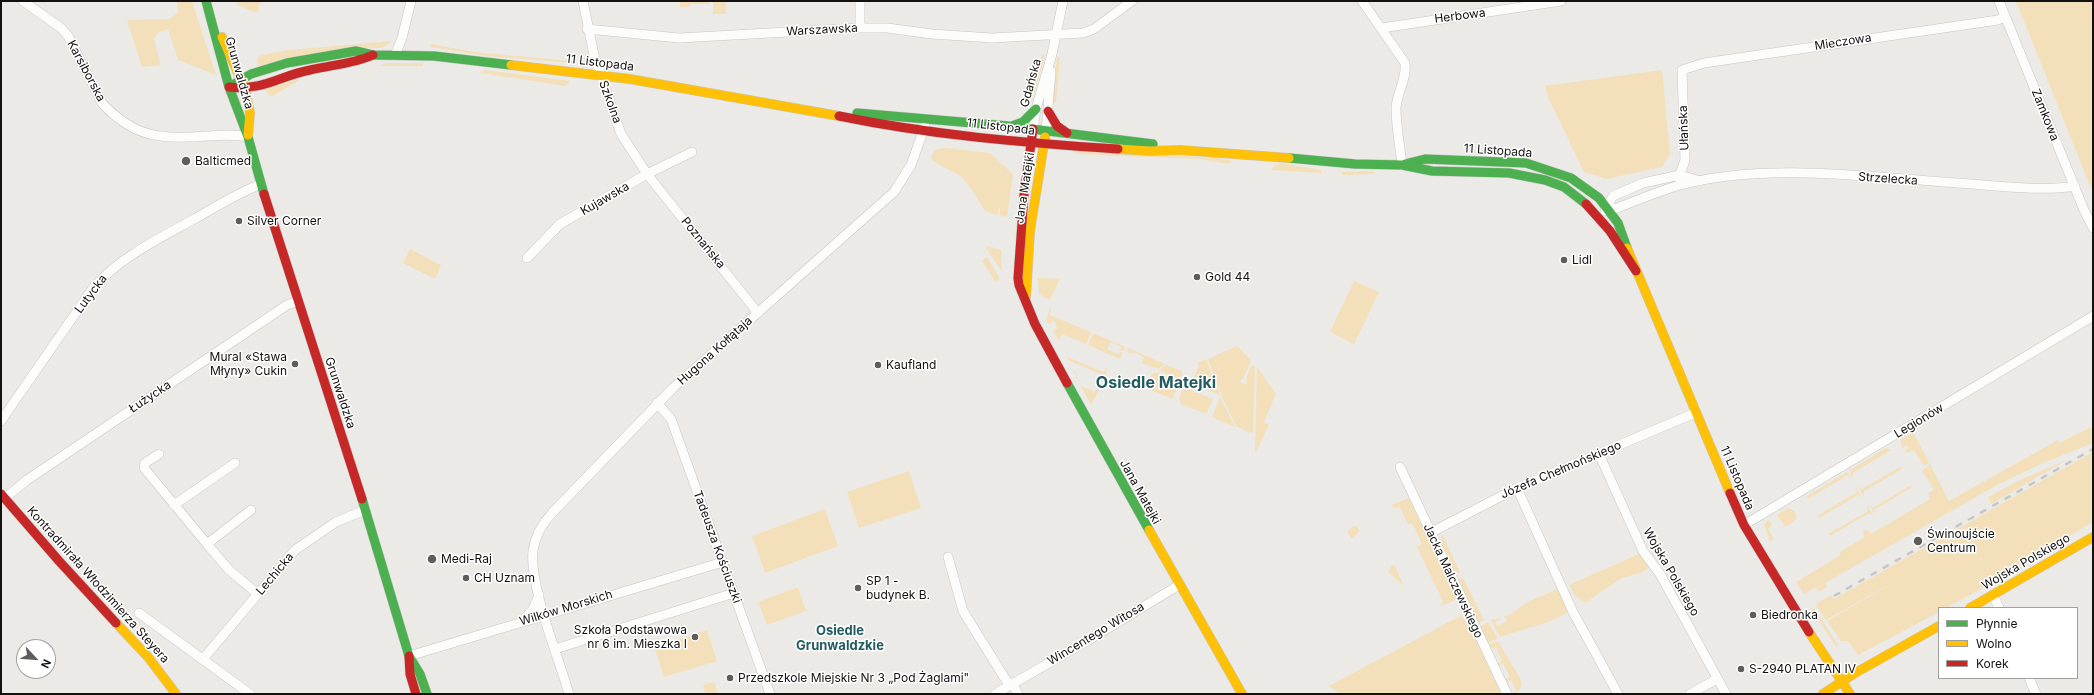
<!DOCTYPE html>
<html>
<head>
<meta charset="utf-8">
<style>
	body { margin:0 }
	#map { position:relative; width:2094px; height:695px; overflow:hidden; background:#ebeae7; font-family:Inter,sans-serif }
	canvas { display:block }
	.frame { position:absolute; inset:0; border:2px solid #12110f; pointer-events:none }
	.legend { position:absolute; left:1938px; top:607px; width:140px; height:72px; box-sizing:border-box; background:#fff; border:1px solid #a0a09f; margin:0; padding:5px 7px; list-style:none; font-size:12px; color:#12110f }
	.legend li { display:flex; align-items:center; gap:8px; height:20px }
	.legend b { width:20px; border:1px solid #a0a09f }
	.north { position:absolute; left:16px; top:639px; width:40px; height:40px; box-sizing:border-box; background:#fff; border:1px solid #a0a09f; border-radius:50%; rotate:116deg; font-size:11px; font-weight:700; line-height:16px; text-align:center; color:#12110f }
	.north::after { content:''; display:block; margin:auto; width:14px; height:18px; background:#5e5d5b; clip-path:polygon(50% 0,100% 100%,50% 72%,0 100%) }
</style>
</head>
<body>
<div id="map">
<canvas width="2094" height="695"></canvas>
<div class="frame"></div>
<ul class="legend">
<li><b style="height:5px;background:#4caf50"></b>Płynnie</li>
<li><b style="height:5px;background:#ffc107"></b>Wolno</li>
<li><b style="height:5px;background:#c62828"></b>Korek</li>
</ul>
<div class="north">N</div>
</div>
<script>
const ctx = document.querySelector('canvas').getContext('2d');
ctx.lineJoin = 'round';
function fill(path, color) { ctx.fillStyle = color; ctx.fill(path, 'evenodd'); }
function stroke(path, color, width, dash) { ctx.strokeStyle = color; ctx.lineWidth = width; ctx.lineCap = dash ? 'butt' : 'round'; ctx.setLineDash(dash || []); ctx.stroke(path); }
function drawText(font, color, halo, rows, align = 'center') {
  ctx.font = font + ' Inter,sans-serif'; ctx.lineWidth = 3; ctx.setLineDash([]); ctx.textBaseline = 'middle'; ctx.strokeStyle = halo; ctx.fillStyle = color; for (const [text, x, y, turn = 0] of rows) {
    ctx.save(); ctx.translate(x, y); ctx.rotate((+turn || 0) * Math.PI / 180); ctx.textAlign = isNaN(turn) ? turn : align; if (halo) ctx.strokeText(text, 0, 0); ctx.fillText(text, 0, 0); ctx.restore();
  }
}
const green = new Path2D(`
	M177,1H192L216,75L178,60L168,29L157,33L154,39L161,65L142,67L127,20L169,19L178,13Z
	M239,1H261L257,13L237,5Z
	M680,1H709V4H690V7H680Z
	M713,1H726V14H713Z
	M2016,1H2093V194L2088,181Z
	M393,41L381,48H359L258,66L257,59L260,55L289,50Z
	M431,44L474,52L572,61V63L487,56L430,47Z
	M1042,55H1045L1032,101L1030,98Z
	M1057,57H1060L1056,102L1052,104Z
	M385,63H423V66H379Z
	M485,70L570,81L566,86L480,73Z
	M1662,70L1670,154L1662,167L1606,179L1584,172L1548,97L1545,86Z
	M303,78L273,96L269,95L264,89Z
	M946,148L990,153L1013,174L1007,217L1000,215V207L997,215L985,211L972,190L962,177L933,161L931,158C933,149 937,149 946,148Z
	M1073,150L1218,158L1233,161L1229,164L1199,159L1076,154Z
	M1281,163L1321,170V173L1271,170L1275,165Z
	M1366,171L1375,172V174L1342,175V172Z
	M988,246L1001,250L1002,272L986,248Z
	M410,249L441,265L435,279L403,263Z
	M987,257L1000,279L995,282L982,260Z
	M1038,278L1060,279L1050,300L1039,294Z
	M1354,281L1379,292L1354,344L1330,332Z
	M1050,308L1051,309L1050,315L1091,332L1086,344L1062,334L1059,341L1053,331L1057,328L1054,321L1048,324L1046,321Z
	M1093,333L1125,347L1124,351L1120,350L1121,347L1111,342L1107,349L1118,354L1120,352L1123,353L1120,359L1088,345Z
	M1237,346L1251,360L1243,379L1239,383L1247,384L1246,379L1251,366H1255L1253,432L1250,433L1236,426L1221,395L1208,359Z
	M1128,348L1165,364L1158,369L1142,363L1144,357L1132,352L1131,354L1127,352Z
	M1067,357L1104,372L1106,367L1108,368L1103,380L1101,379L1103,375L1070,361Z
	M1206,359L1220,395L1191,384L1199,365L1197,363Z
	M1166,365L1182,371L1181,380L1159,370Z
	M1257,367L1276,394L1264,422L1269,425L1255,454Z
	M1074,370L1081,386L1095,392L1099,385L1101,386L1091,405L1073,371Z
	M1157,372L1179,382L1180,384L1172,399L1146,388L1151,375Z
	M1184,387L1213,399L1206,414L1181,404L1179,398Z
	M1220,397L1235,427L1212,417Z
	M2093,426V443L2041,464L1999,484L1825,583L1827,587L1819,592L1816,587L1804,594L1796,582L1841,555L1839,552L1864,538L1863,531L1867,530L1871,534L1930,499L1928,493L1934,490L1922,471L1930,464L1949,501L2058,440L2059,443Z
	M1913,432L1929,462L1924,466L1914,450L1905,453L1904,452L1909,448L1906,445L1902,448L1900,440Z
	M1886,448L1891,450L1853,473V478L1849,471Z
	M2093,452V522L1977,591L1946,608H1939V612L1858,655L1848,641H1841L1827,621L1898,580L1826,620L1816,606L1817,603L1831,595L1834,599Z
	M2067,460L1991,504L1988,497L2022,479Z
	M1900,467L1902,469L1864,491V497L1858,486L1862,489Z
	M909,471L921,508L859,528L847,492Z
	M1847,472L1852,479L1848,475L1808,499L1807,496Z
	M1911,485L1912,487L1874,510L1875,515L1869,504L1873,508Z
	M1856,487L1862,498L1858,495L1819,518L1817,516L1857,492Z
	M1408,498L1411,500L1457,597L1455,600L1442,606L1441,603L1443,602L1417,547L1422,544L1412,523L1408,525L1400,507L1393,508L1392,505Z
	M1867,505L1873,516L1869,513L1830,536L1828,534L1868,511Z
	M1789,508L1795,512L1797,518L1789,525L1785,526L1777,515Z
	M825,509L838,546L765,573L752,536Z
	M1769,520L1772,525L1768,529L1774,539L1770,542L1764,524Z
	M1353,526H1356L1360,531L1352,539L1347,532Z
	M1442,534L1460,572L1455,575L1440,544Z
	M1641,553L1651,566L1643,572L1622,578L1585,603L1574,594L1569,585Z
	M1392,565L1395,566L1404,586L1388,572Z
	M1463,578L1484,620L1478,624L1457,580Z
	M798,587L806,611L767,625L758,602Z
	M1559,588L1569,612L1548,622L1500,637L1491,620L1500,618V620L1495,622L1497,626L1507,621L1506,618L1503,617L1511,614L1524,604Z
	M1810,607L1815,609L1837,643V648Z
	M1462,615L1470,630H1472L1501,694H1340L1329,686Z
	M1488,622L1498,639L1487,643L1479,627Z
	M707,630L717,661L664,677L654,646Z
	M1498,641L1522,682L1521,688L1515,694H1511L1516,691L1511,680L1505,682L1504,680L1510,677L1503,663L1498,666L1497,664L1502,661L1496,647L1490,649L1488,645Z
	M714,682L718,694H706L703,685Z`);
const street = new Path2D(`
	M23,1L61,28L68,36L102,103C135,139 162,139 208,136C222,135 234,134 248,137
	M583,1L594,55L621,134L647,174L758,313
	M1362,1L1405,63C1407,79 1397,92 1396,108C1396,127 1400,146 1402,165
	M1999,1L2084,210L2093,228
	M860,28V1
	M1382,28L1561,1
	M587,29L679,38L860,28H887L932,34L992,38L1083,33L1094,29L1132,1
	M395,55L402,38L411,1
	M1033,129L1036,109L1052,54L1063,1
	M1046,131L1051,71
	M1680,185V175L1685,160L1682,70L1704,63L1998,20L2004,17
	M1607,209L1617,208C1638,200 1659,191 1680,185C1764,162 1870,177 1957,183C1991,185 2042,192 2075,186
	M1605,211L1613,196L1643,183L1680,175L1700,181
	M527,258L560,224L647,174L692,152
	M657,403L671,419L770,694
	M1,421L93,288C120,257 160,238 196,218C217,206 238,193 261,184
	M159,454L145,463L144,468L207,544L251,510
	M1599,454L1643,551L1660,574L1726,694
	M1400,467L1507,694
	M1517,488L1573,612L1618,694
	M5,498L27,480L287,305L298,301
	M174,505L235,463
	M1744,525L2093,316
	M1430,533L1517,488L1695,413
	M207,544L229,570L258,594
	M948,557L963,611L1009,685
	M1993,595L1999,608
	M139,613L250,694
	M523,620L533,609L539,595
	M555,649L734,593
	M409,656L723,562
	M203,659L295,550L336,522L365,510
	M2029,678L2036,694
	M1012,683L1018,694
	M569,694C559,659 529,585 533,551C535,536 542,524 552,513L674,387L894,192L911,165L925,126
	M995,694L1087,641L1179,585
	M1690,694L1717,679`);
const fast = new Path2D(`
	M206,1L229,87L248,137L264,194
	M229,87L251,74L287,63L356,51L373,55L434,56L511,65
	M857,113L1008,126L1153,144
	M1012,126L1023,122L1036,109
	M1289,158L1355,164L1402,165L1432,171L1509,173L1545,180L1564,187L1586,204
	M1405,164L1425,159L1526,163L1571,178L1599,198L1618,223L1627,248
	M1067,383L1149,530
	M362,499L409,656L420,674L427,694`);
const slow = new Path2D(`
	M222,37L245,89L250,113L248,135
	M511,65L630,79L839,116
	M1118,149L1150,151L1180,150L1289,158
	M1627,248L1730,493
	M1026,296L1030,231L1045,137
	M1149,530L1242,694
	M1970,608L2093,537
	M116,623L148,657L176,694
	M1809,632L1850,694
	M1823,694L1855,673L1939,626`);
const jam = new Path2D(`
	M229,87C263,91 279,76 310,70C331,65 353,64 373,55
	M1048,111L1057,126L1067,133
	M839,116C931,135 1025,143 1118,149
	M1033,129L1024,195L1018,278L1019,285L1035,324L1067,383
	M264,194L362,499
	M1586,204L1610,231L1636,271
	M1730,493L1744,525L1809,632
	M1,494L59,561L116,623
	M409,656L410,674L416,694`);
const rail = new Path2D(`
	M1834,596L2093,449`);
const markers = [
	[186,161,5,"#5e5d5b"],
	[239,221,4,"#5e5d5b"],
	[1564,260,4,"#5e5d5b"],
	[1197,277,4,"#5e5d5b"],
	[295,364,4,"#5e5d5b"],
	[878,365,4,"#5e5d5b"],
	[1918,541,5,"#5e5d5b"],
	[432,559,5,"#5e5d5b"],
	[466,578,4,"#5e5d5b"],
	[858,588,4,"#5e5d5b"],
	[1753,615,4,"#5e5d5b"],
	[695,637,4,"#5e5d5b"],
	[1741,669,4,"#5e5d5b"],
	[730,678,4,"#5e5d5b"]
];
const streetNames = [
	["Herbowa",1460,16,-7],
	["Warszawska",822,30,-3],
	["Mieczowa",1843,42,-9],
	["11 Listopada",600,63,7],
	["Karsiborska",86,71,62],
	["Grunwaldzka",239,73,74],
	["Gdańska",1031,83,-75],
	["Szkolna",610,102,70],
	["Zamkowa",2045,115,68],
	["11 Listopada",1001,127,7],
	["Ułańska",1684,128,-92],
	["11 Listopada",1498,151,4],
	["Strzelecka",1888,179,4],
	["Jana Matejki",1025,188,-81],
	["Kujawska",605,199,-30],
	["Poznańska",703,243,51],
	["Lutycka",91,294,-53],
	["Hugona Kołłątaja",715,351,-42],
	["Grunwaldzka",340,393,72],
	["Łużycka",150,397,-34],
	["Legionów",1919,421,-31],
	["Józefa Chełmońskiego",1561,470,-23],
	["11 Listopada",1737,478,67],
	["Jana Matejki",1140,492,61],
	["Tadeusza Kościuszki",717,547,70],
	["Wojska Polskiego",2026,562,-30],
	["Wojska Polskiego",1671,572,60],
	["Lechicka",275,574,-50],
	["Jacka Malczewskiego",1453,581,65],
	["Kontradmirała Włodzimierza Steyera",98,585,48],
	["Wilków Morskich",566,608,-17],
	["Wincentego Witosa",1096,634,-31]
];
const poiNames = [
	["Balticmed",195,161],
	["Silver Corner",247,221],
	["Lidl",1572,260],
	["Gold 44",1205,277],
	["Mural «Stawa",287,357,"right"],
	["Młyny» Cukin",287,371,"right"],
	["Kaufland",886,365],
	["Świnoujście",1927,534],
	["Centrum",1927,548],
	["Medi-Raj",441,559],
	["CH Uznam",474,578],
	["SP 1 -",866,581],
	["budynek B.",866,595],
	["Biedronka",1761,615],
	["Szkoła Podstawowa",687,630,"right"],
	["nr 6 im. Mieszka I",687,644,"right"],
	["S-2940 PLATAN IV",1749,669],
	["Przedszkole Miejskie Nr 3 „Pod Żaglami\"",738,678]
];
const neighbourhoodNames = [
	["Osiedle",840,631],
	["Grunwaldzkie",840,646]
];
const districtNames = [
	["Osiedle Matejki",1156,383]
];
fill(green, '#f3e0ba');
stroke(street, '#c7c6c4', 10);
stroke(fast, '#c7c6c4', 10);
stroke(slow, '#c7c6c4', 10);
stroke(jam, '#c7c6c4', 10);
stroke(street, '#fcfcfb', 9);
stroke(fast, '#4caf50', 9);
stroke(slow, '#ffc107', 9);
stroke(jam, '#c62828', 9);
stroke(rail, '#c6c6c6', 2.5, [7, 7]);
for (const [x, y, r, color] of markers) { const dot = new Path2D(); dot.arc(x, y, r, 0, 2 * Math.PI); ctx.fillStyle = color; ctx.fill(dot); stroke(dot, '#fff', 1.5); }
drawText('12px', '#12110f', '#fff', streetNames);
drawText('12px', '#12110f', '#fff', poiNames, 'left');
drawText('bold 13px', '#225c61', '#fff', neighbourhoodNames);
drawText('bold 16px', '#225c61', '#fff', districtNames);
</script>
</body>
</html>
